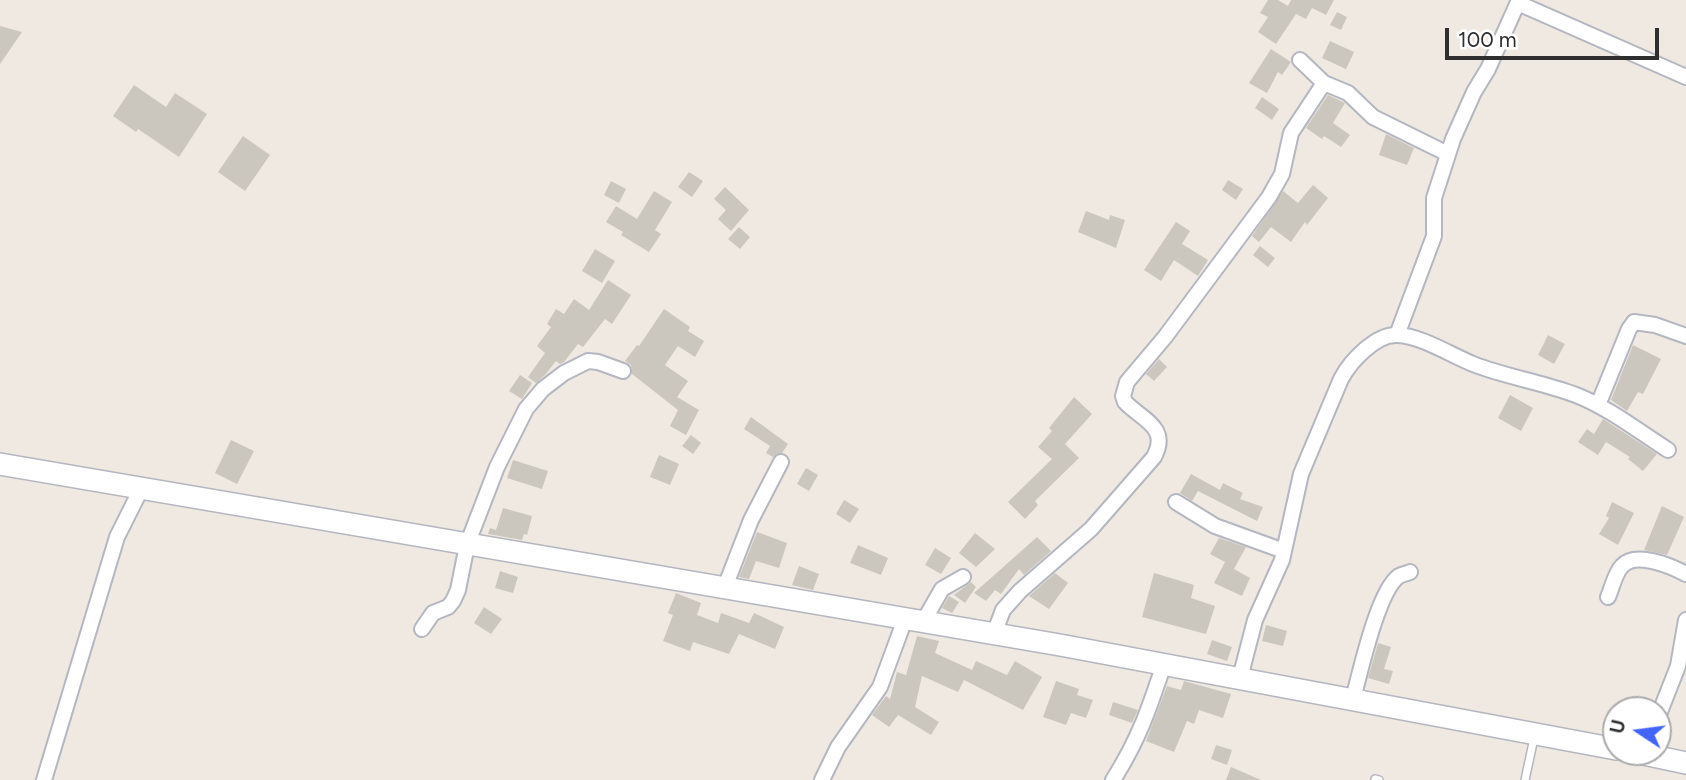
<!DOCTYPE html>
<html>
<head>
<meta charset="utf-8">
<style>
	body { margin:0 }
	#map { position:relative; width:1686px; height:780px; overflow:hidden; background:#efe9e1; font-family:Figtree,sans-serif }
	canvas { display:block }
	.north { position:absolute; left:1602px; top:696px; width:70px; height:70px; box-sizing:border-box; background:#fff; border:2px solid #ababab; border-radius:50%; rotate:283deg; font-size:19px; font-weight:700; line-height:28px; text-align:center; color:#2e2e2e }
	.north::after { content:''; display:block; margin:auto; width:24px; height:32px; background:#4264fb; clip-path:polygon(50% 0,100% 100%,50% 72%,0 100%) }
	.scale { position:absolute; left:1445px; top:28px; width:214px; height:32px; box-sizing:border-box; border:4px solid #2e2e2e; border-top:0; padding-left:9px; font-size:21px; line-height:24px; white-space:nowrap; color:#2e2e2e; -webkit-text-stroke:5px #fff; paint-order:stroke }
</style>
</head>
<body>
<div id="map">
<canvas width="1686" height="780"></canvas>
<div class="north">U</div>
<div class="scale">100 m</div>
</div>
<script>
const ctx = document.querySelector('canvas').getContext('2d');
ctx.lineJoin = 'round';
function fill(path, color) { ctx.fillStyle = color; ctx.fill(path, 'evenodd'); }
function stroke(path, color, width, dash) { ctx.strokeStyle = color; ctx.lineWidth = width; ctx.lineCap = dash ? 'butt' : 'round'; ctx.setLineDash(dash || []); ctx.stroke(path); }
const building = new Path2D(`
	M1268,0H1278L1288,6L1291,0H1334L1326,15L1312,8L1306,19L1296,14L1276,44L1258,32L1268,17L1260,13Z
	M1337,12L1347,17L1341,30L1330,25Z
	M0,26L22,32L0,64Z
	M1330,41L1354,52L1346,69L1322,58Z
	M1271,49L1291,62L1282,75L1278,72L1267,93L1249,83Z
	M134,85L166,107L175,93L207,114L179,157L138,129L136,132L113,116Z
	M1328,95L1345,103L1333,123L1350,135L1341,147L1324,136L1322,139L1306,128Z
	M1262,97L1279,109L1272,120L1255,108Z
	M1386,134L1414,148L1407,165L1379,155Z
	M243,136L270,155L245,191L218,172Z
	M689,172L703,181L692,197L678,187Z
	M1228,180L1243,189L1236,200L1222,190Z
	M611,181L626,189L619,203L604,195Z
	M1313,185L1328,198L1307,225L1305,222L1291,242L1271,227L1259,242L1252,236L1283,191L1298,203Z
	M725,187L749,210L731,231L718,219L726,210L714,199Z
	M654,191L672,202L655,230L661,234L649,252L621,235L623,232L606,222L616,206L637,219Z
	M1086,211L1109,220L1110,215L1125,220L1116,248L1078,232Z
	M1176,222L1190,231L1182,244L1208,260L1198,276L1174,260L1161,281L1144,270Z
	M739,227L750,237L740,249L728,239Z
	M1260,246L1275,258L1268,267L1253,255Z
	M595,249L615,261L602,283L582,271Z
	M608,280L631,295L612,324L605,319L583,347L578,344L564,362L560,364L556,361L545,375L536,383L528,377L545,353L537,346L551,327L547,324L556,309L564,314L574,299L589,310Z
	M664,309L690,327L688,331L704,341L695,357L678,346L665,365L688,381L677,397L699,410L686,435L670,426L678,410L632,374L631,365L625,361L637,345L639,346Z
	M1548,335L1565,344L1554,364L1538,355Z
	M1633,345L1661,359L1643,394L1638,392L1627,411L1611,400Z
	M1159,359L1167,367L1154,381L1146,374Z
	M520,375L532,383L522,399L509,391Z
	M1510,395L1533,408L1521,431L1498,418Z
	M1074,397L1092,414L1065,444L1079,458L1035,501L1038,505L1025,519L1008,502L1052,459L1038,447L1052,431L1049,428Z
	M751,417L788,444L782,453L773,457L766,453L770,446L744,429Z
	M1603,419L1657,454L1643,471L1628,459L1630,457L1606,442L1598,455L1578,442L1587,429L1594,434Z
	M691,435L701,443L693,454L682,446Z
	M231,440L254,451L237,484L215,473Z
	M659,455L679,464L670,485L650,477Z
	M513,460L548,471L542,489L507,478Z
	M806,468L818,475L809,491L797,484Z
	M1191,474L1220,490L1223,483L1243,493L1240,499L1263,507L1257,521L1198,491L1192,501L1180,493Z
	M844,500L859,509L850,523L836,514Z
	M1612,502L1634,513L1618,545L1599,534L1609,518L1606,516Z
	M1662,506L1684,517L1667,555L1644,550Z
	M503,508L532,516L527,535L524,534L522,540L488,534L490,528L496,530Z
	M757,532L787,543L779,568L756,561L749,579L739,577Z
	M975,533L995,549L976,567L959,553Z
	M1037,537L1051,551L1024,575L1019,569L1001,594L995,590L986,601L974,593Z
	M1219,538L1246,547L1234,569L1250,578L1242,596L1214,583L1225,562L1210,554Z
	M858,545L888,558L881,575L850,563Z
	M935,548L951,558L941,574L925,565Z
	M799,566L819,574L813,590L792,585Z
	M500,571L518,577L513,593L495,588Z
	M1055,573L1068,583L1049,609L1029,596Z
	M1154,573L1194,585L1191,598L1215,606L1206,634L1142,617Z
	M971,582L976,587L965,603L954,595Z
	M676,593L701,603L697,615L718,623L721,613L749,623L754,613L784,627L775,649L739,634L729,654L693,642L690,651L663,641L673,615L668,613Z
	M949,596L959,602L952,613L942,608Z
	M484,607L502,619L491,634L474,623Z
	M1266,625L1287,631L1283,646L1262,641Z
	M917,636L939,641L935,653L972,670L976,661L1007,675L1015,661L1042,677L1023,710L964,680L958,692L922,676L915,707L939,722L931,735L898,715L889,727L872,715L886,696L890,699L897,672L906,675Z
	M1212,640L1232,647L1227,661L1207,654Z
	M1378,643L1391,647L1384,669L1393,671L1389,684L1368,678Z
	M1056,681L1079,689L1077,695L1093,700L1086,718L1071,713L1066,725L1043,717Z
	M1184,681L1231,694L1223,718L1199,710L1194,724L1187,721L1174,752L1146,741L1167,686L1181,690Z
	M1113,702L1138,710L1132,723L1109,715Z
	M1216,745L1232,750L1227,765L1211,759Z
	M1231,767L1261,780H1226Z`);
const lane = new Path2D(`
	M1375,779L1379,780
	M1525,780L1534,738`);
const street = new Path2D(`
	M1518,3L1686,77
	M1300,60L1324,83
	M1397,335L1434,236V198L1453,139L1474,92L1488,69L1519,0
	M1598,405L1629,329L1634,322L1655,325L1686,336
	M1176,502L1215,526L1284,551
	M725,587L751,520L781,462
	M1608,597C1612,588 1615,573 1622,566C1636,551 1671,566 1686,574
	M923,622L942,589L963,577
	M422,629L433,613L448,607L453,601L458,590L467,545L497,467L526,409L543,389L564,373L588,361L598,362L623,371
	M994,634L1003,610L1020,591L1091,529L1154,457C1170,427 1142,420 1125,402L1123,396L1127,382L1165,337L1269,197L1282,174L1291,133L1324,83L1348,93L1373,117L1448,154
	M1240,678L1255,620L1282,560L1301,474L1341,379C1350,362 1376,333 1398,335C1421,336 1451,355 1473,364C1506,377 1542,382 1576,395C1609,408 1638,431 1668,450
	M1353,699C1360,673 1378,590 1399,576C1402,574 1406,574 1410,572
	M1658,717L1678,666L1686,620
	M44,780L117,537L142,487
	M822,780L838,747L880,687L905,619
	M1113,780C1139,739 1149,709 1164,664`);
const secondary = new Path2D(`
	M0,464L1060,645L1616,749
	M1634,752L1686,763`);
fill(building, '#cbc7bf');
stroke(lane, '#b4b7c1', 10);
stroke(street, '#b4b7c1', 18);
stroke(secondary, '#b4b7c1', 24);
stroke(lane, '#fff', 7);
stroke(street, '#fff', 14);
stroke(secondary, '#fff', 21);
</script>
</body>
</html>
